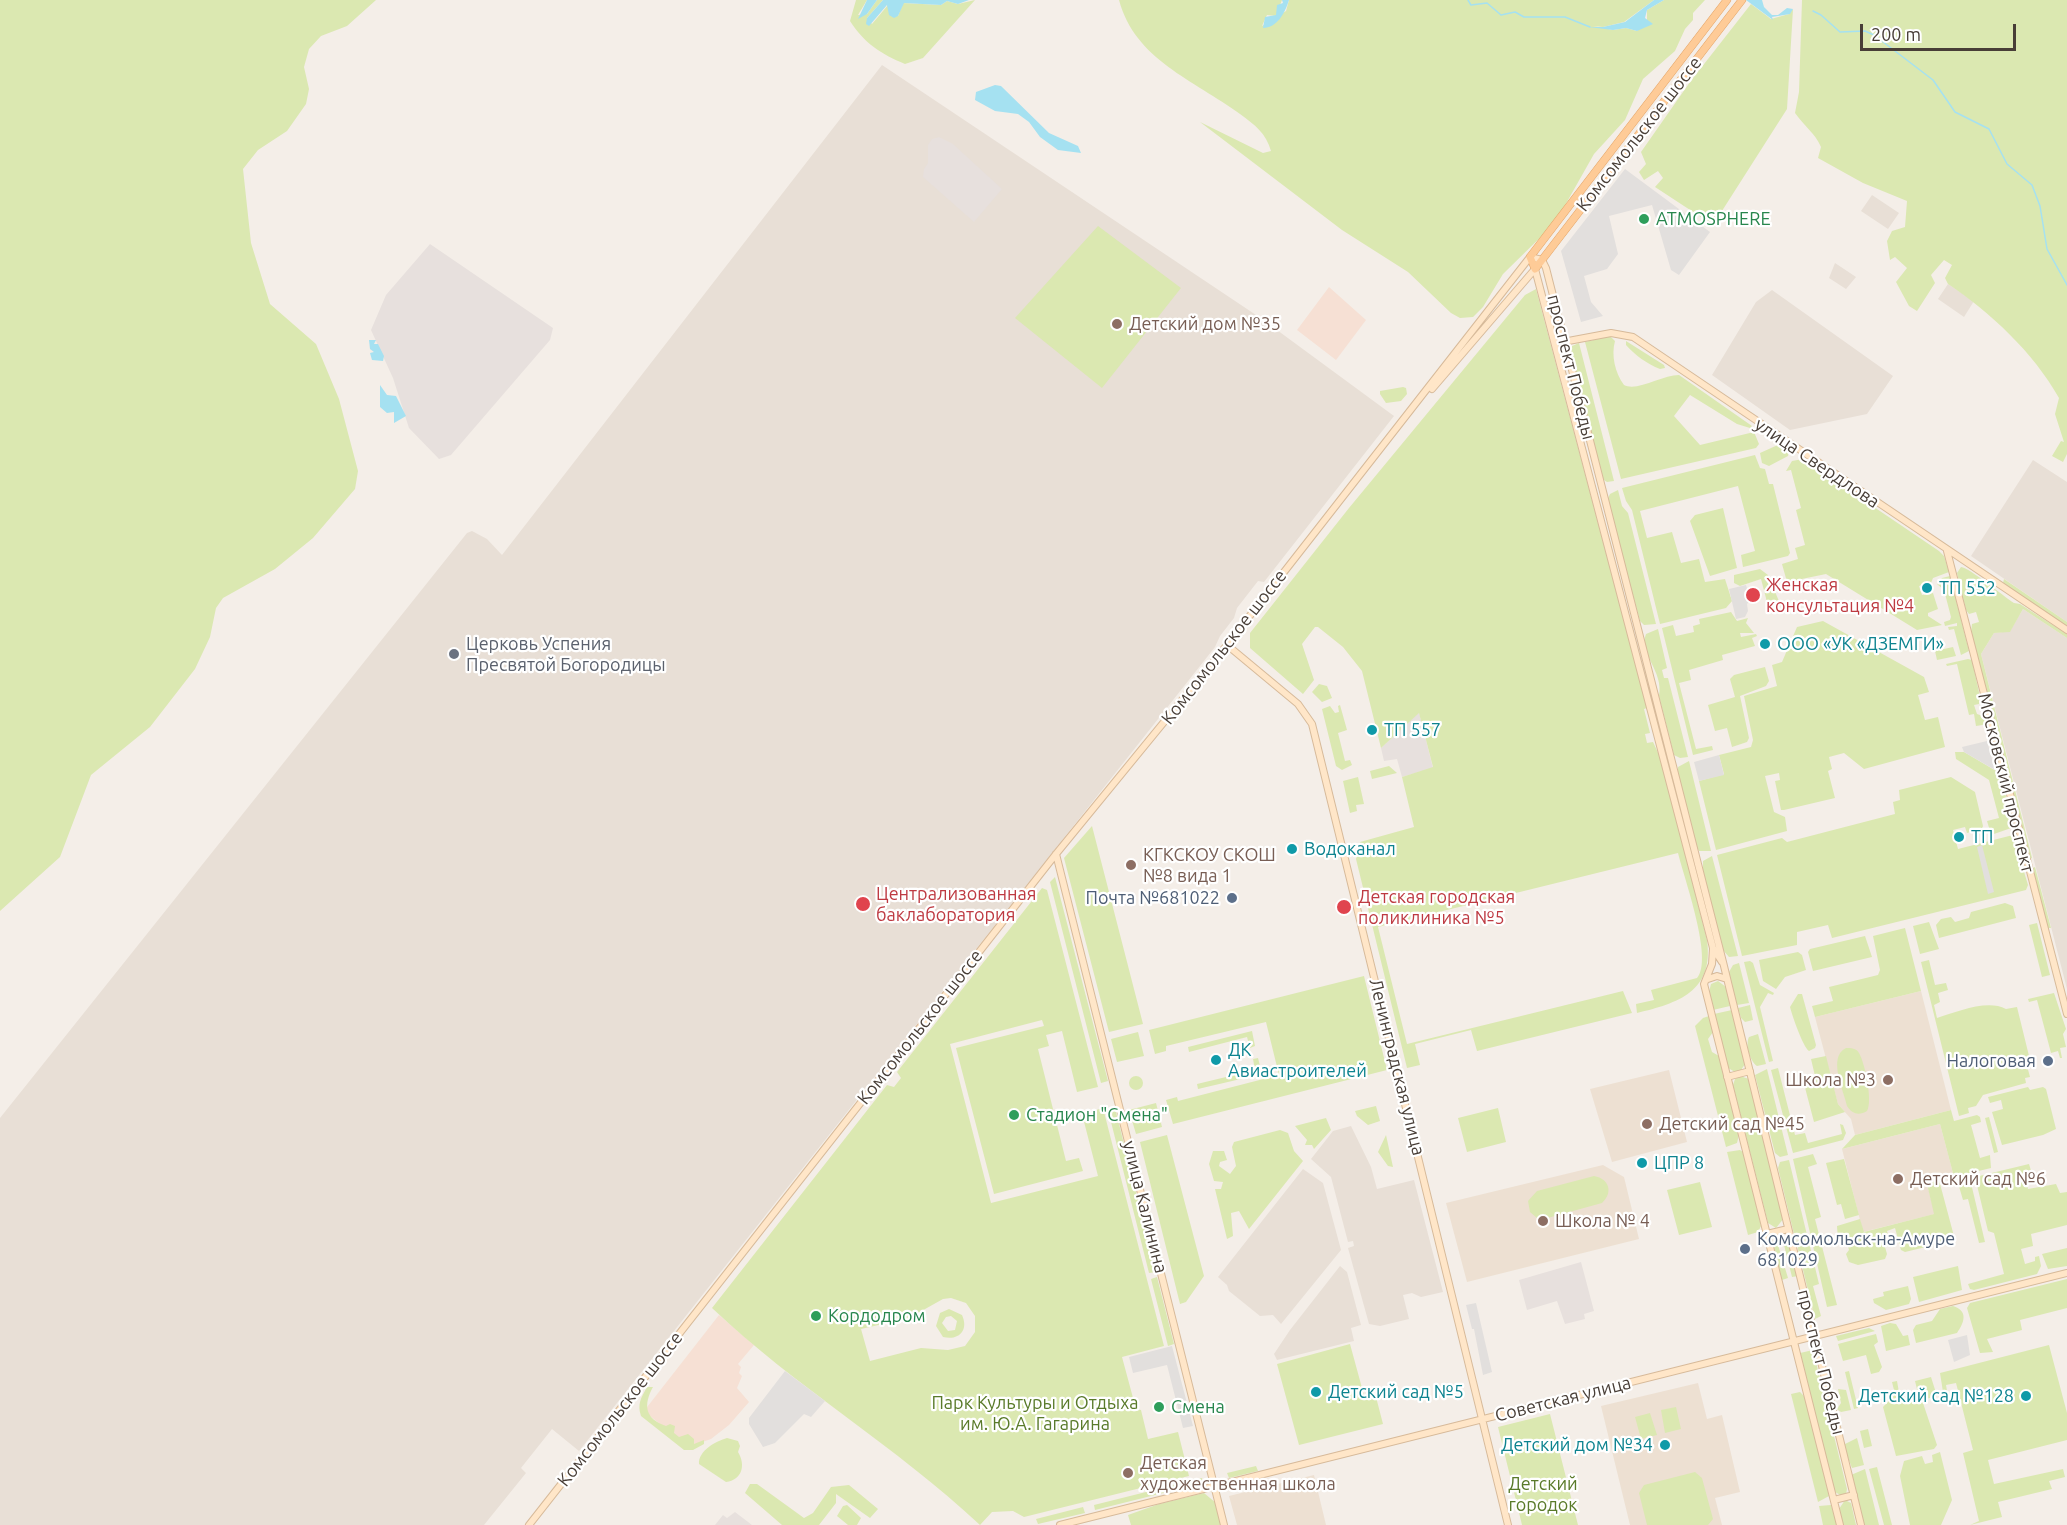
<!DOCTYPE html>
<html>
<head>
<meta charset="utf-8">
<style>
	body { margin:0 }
	#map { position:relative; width:2067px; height:1525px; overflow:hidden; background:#f4eee8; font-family:Ubuntu,sans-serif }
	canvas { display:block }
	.scale { position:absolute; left:1860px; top:24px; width:156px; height:27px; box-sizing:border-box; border:3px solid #483e37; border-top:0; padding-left:8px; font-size:18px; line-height:21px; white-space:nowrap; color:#483e37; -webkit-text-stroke:4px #fff; paint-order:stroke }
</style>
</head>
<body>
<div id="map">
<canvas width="2067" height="1525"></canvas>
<div class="scale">200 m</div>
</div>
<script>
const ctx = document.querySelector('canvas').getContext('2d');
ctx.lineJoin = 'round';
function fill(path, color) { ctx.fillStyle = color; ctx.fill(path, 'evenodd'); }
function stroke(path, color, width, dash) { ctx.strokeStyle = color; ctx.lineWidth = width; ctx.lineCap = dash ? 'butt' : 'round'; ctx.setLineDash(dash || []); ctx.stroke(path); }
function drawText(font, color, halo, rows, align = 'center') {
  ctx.font = font + ' Ubuntu,sans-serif'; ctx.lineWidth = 4.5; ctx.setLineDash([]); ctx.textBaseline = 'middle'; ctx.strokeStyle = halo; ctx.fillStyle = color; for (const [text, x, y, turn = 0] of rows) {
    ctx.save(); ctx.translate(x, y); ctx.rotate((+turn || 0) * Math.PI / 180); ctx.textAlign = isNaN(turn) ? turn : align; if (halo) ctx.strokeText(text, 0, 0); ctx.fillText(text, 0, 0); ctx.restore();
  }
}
const residential = new Path2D(`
	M882,65L1262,319L1394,416L1264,582L1258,581L1237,608L1234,618L1220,636L1215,647L579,1451L552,1429L521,1468L526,1473L484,1525H0V1118L467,533L472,531L487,539L502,555Z
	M1872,195L1899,213L1888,229L1861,211Z
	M1835,263L1856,277L1846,289L1829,278Z
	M1948,284L1974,301L1964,317L1938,299Z
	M1772,290L1893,376L1867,414L1790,430L1712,375L1756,302Z
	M2033,460L2067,482V622L1971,556Z
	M2023,609L2067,638V989L1981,654L1994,633L2010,631Z
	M1351,1126L1371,1167L1377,1189L1414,1180L1443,1292L1421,1297L1412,1293L1403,1295L1409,1319L1380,1326L1369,1324L1348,1248L1354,1246L1353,1241L1348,1242L1331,1177L1311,1159L1333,1131Z
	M1303,1169L1323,1183L1341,1250L1281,1324L1273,1315L1260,1316L1229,1291L1227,1285L1218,1277Z
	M1340,1266L1347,1272L1361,1325L1351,1328L1354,1341L1277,1360L1274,1354L1290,1330Z`);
const commercial = new Path2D(`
	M1329,287L1366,320L1336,360L1297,330Z
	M719,1315L754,1345L738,1364L741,1367L739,1373L742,1376L737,1388L749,1402L729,1425L711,1439L688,1447L644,1411Z`);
const industrial = new Path2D(`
	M939,137L953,144L1002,189L974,222L923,177L924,169L928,163V145L932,139Z
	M430,244L553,328L550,340L451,455L439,459L409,428L393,378L371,330L386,295Z
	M1419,712L1433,768L1402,777L1397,759L1384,761L1381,748Z
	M1581,1262L1594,1311L1584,1314L1585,1319L1565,1324L1557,1301L1527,1310L1519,1280Z
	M735,1512L752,1525H715L723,1515L727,1518Z`);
const education = new Path2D(`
	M1921,991L1951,1110L1855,1135L1851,1119L1838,1104L1815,1017Z
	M1669,1070L1687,1142L1612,1162L1590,1089Z
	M1940,1124L1954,1177L1927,1184L1935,1214L1863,1232L1842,1149Z
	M1603,1165L1624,1177L1639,1239L1467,1282L1446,1203Z
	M1698,1383L1707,1419L1722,1415L1740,1492L1715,1498L1722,1525H1630L1601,1406Z
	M1314,1475L1326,1525H1237L1229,1496Z`);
const green = new Path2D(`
	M0,0H376L347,26L321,36L309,49L304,67L309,89L306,104L287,131L258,150L243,169L251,243L270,304L316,344L339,399L358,471L355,489L313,538L275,569L223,598L216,608L210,637L195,669L150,727L91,775L60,857L0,911Z
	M856,0H867L858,15L867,14L877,0H883L867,18L872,24L888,5L898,16L903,3L941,5L947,1L958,4L975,0L923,58L905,64C881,54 864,43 850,21Z
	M1119,0H1282L1276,16L1267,15L1262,26L1286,11L1289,0H1654L1624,22L1603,27L1593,26L1613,30L1626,28L1637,31L1647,20V10L1664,0H1705L1693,13V20L1685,29L1675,51L1643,79L1625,120L1594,154L1555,223L1503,274L1483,307L1473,317L1460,318L1451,313L1408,272L1342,230L1200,122L1263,153L1271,151C1266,133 1255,125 1240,114C1194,80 1135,60 1119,0Z
	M1802,0H2067V454L2063,462L2052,456L2061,441L2064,442L2055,414L2059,398C2033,352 1991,313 1948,284L1945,278L1952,265L1944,260L1931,275L1935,283L1917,311L1909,306L1896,282L1907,268L1895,257L1890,260L1887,241L1892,231L1905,227L1907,201L1863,183L1818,158L1821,147C1815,133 1804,126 1795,113L1799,92Z
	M1751,4L1771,19L1789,14L1793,9L1787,109L1713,225L1655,187L1663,178L1658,171L1644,180L1639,172L1646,164L1641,152L1690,82Z
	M1098,226L1181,288L1102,388L1015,318Z
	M1536,289L1647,708L1644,709L1650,733L1645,734L1647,743L1653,742L1661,759L1707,940C1714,992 1678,1003 1637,1013L1636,1004L1654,1000L1651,990L1697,978C1714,960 1684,878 1678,853L1378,927L1407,1044L1623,991L1632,1013L1477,1051L1471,1030L1415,1044L1420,1065L1407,1068L1356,859L1360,842L1414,827L1402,777L1433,767L1419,713L1381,748L1362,671L1343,647L1318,627H1315L1302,644L1314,680L1303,694L1250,648V633L1349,508L1525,295Z
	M1610,336L1615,341C1611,355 1615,373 1624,385C1637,392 1662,375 1679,375L1752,426L1750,428L1737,424L1690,395L1674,416L1700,445L1754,432L1759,444L1756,448L1621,479L1585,342Z
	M1626,341L1664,365L1665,368L1660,369C1647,364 1635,355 1626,345Z
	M1579,343L1614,481L1607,482L1601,478L1570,354L1572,346Z
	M1403,387L1406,388L1407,394L1401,401L1386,403L1380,394V391Z
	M1780,444L1789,451L1788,456L1769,466L1762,463L1760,453Z
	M1755,455L1760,468L1765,469L1769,484H1773L1790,553L1788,556L1743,567L1741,555L1755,551L1738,486L1640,511L1647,538L1672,532L1681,563L1699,559L1705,582L1725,579L1732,601L1726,608L1660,624L1632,510L1626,501L1622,488Z
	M1803,459L1939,551L1944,556L1949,572L1933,578L1931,583L1919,586L1922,595L1933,593L1938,609L1928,613V616L1942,625L1917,630L1826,574L1787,582L1782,564L1798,559L1795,548L1805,545L1796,510L1801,508L1791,470L1786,471L1792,461Z
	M1618,490L1622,506L1628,513L1656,624L1644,625L1640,621L1607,500L1610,494Z
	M1723,508L1737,568L1710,576L1690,521L1695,515Z
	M1961,567C1970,568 2003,596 2014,603L2020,604L2067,634V638L2023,609L2010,632L1994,633L1981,654L2032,858L2030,859L1971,632L1972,624L1979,622L1976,612L1969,614L1966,610L1957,573Z
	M1760,569L1768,575L1781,606L1774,608L1772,601L1767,602L1761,579L1740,586L1734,583V575Z
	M1950,576L1969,651L1961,655L1954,629L1949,630L1948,627L1957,626V623L1945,626L1944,622L1950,620L1951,617L1944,590L1937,584L1942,578Z
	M2004,579L2067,622V627L2003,583Z
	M1731,612L1737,621L1748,618L1746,623L1754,633H1740L1741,637L1756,634L1757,636L1752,638L1755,646L1722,655L1723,660L1689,670L1691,680L1679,683L1696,749L1712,746L1713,750L1693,755L1662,628L1673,625L1676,636L1694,632L1693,626L1700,624L1699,619Z
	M1823,621L1924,677L1929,692L1918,695L1925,720L1938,717L1945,747L1864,769L1844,753L1829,757L1832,769L1828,771L1835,798L1784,810H1781L1775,781L1780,780L1779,773L1765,776L1774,812L1785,817L1787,831L1716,850L1699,781L1724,774L1719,755L1751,747L1753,740L1744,696L1777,686L1772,665L1782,662L1797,627Z
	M1658,629L1667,668L1662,670L1664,678H1668L1688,757L1680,758L1674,755L1659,696C1664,671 1638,653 1646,634Z
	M1953,647L1956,656L1937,660L1935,651Z
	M1968,659L1972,660L1980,697L1979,704L1974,705L1977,714L1986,717L1988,724L1976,726L1974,714L1969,715L1957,664L1947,666L1946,664Z
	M1765,667L1769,681L1766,686L1740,696L1749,738L1747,742L1732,747L1727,728L1715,731L1708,705L1735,697L1730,679L1734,675Z
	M1319,684L1327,686L1332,698L1322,702L1312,692Z
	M1340,705L1347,730L1338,733L1345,761L1350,760L1352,765L1342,770L1336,766L1322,709L1330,706L1335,713L1339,712L1338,706Z
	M1991,740L2014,827L1994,834L1990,831L1987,821L1999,818L1989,780L1956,759L1955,752H1964L1998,772Z
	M1689,761L1711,851H1699L1696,845L1678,775V767Z
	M1389,766L1397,773L1372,779L1370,771Z
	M1358,777L1364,804L1356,805L1357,811L1350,813L1343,781Z
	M1951,777L1975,792L1983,826L1982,829L1967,833L1965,827L1953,830L1958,849L2013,835L2028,885L2026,890L1832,938L1828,925L1797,932V945L1742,956L1717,855L1782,838L1787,842L1895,814L1893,802L1900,800L1899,790Z
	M1092,826L1143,1024L1109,1032L1064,858Z
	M1712,856L1738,956L1729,957L1723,950L1703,872V861Z
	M2035,867L2051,928H2047L2031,869Z
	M1055,877L1108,1081L1101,1083L1050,882Z
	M1042,888L1047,890L1098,1087L1077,1092L1062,1031L1046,1035L1049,1046L1038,1049L1066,1161L1079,1158L1083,1171L994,1194L956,1048L1044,1026L1042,1020L950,1044L991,1203L1098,1176L1082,1114L1103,1108L1164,1346L1122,1357L1136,1409L1141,1410L1148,1439L1178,1432L1189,1476L1024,1517L1013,1511L992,1512L980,1525C896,1446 795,1387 712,1308L887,1085L894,1087L901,1078L897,1072ZM951,1298L966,1303L975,1316V1332L965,1346L948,1350L921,1348L870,1361L861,1329L909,1318L943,1299Z
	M2005,903L2013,906L2016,918L1939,938L1936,925L1941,919L1951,917L1955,922L1969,918L1971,912Z
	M1929,922L1939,949L1920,954L1913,926Z
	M2037,923L2050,975L2042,977L2029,925Z
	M1905,928L1921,991L1815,1017L1812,1006L1833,1001L1829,987L1878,975L1880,970L1873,936Z
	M1865,936L1872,957L1813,971L1808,952L1810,949Z
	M1798,952L1802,955L1806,970L1785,977L1776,989L1763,981L1759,960Z
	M1929,960L1935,985L1946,983L1948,990L1938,993L1940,1002L1934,1005L1937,1018C1957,1012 1987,999 2006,1009L2017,1007L2030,1060L2026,1062L2030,1077L2025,1078L2026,1083L1983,1095L1976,1106L1968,1108L1969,1113L1959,1116L1921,962Z
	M1750,961L1753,963L1760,985L1774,993L1773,995L1768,993L1760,1007L1773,1061L1769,1062L1744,962Z
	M1739,963L1749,1003L1737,1005L1729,972L1733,965Z
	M1364,976L1387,1070L1173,1124L1166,1100L1177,1097L1178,1101L1279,1075L1266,1022L1166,1046V1051L1155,1054L1149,1030Z
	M1718,981L1726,987L1730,1006L1713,1010L1709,992L1711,984Z
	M2054,993L2066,1029L2063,1034L2066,1047L2060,1048L2062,1058H2060L2058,1051L2051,1053L2037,1000L2029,1002L2028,999Z
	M1798,994H1802L1816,1045L1815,1048L1809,1051C1803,1047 1792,1015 1790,1007Z
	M1750,1005L1753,1020L1745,1022L1741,1018L1738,1008Z
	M1732,1010L1745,1064L1741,1070L1735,1072L1728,1068L1714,1014Z
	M1709,1016L1713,1032L1708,1039L1712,1052L1719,1056L1739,1135L1737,1143L1726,1147L1695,1026L1703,1018Z
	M1252,1031L1255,1046L1250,1048L1247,1037L1189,1052L1188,1047Z
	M1138,1032L1144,1056L1117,1062L1111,1039Z
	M1758,1034L1766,1064L1757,1066C1750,1061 1745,1045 1749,1037Z
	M1846,1048C1851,1048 1856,1048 1859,1053C1865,1063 1873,1102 1867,1111C1859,1116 1852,1114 1847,1106C1844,1091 1827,1057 1846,1048Z
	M1826,1056L1838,1104L1845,1112L1814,1122L1803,1080L1815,1076L1811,1059Z
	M1258,1058L1262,1074L1198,1089L1197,1084L1255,1070L1253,1059Z
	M1778,1068L1795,1135L1805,1133L1808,1143L1842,1134L1840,1124L1843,1125L1846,1133L1843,1140L1793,1153L1771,1070Z
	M1767,1069L1788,1155L1780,1157L1775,1153L1755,1075Z
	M1740,1076L1749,1079L1784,1218L1776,1228L1768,1223L1733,1085L1735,1079Z
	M1129 1083a7 7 0 1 1 14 0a7 7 0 1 1-14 0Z
	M2028,1087L2030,1090L2043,1087L2046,1089L2056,1129L2043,1135L2002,1145L1992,1112L2003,1109L2001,1100L1990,1103L1988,1097Z
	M1156,1103L1162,1127L1136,1134L1129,1110Z
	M1376,1106L1380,1121L1368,1125L1357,1116L1355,1111Z
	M1115,1108L1156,1272L1149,1273L1108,1110Z
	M1498,1108L1506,1142L1467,1152L1458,1118Z
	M1951,1110L1954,1121L1977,1115L1980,1117L1981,1122L1971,1125L1980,1158L1990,1155L1991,1168L1954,1177L1940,1124L1842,1149L1855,1135Z
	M1989,1117L1998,1152L1994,1153L1985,1118Z
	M1326,1118L1331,1130L1314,1149L1312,1145H1305L1307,1140L1295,1126Z
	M1280,1130L1288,1133L1294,1151L1303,1161L1249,1229L1239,1211L1231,1213L1233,1236L1227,1239L1215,1189H1221L1223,1182L1214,1181L1209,1164L1213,1151H1224L1227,1160L1220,1162L1219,1166L1230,1174L1236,1166L1232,1147L1234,1142Z
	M1167,1135L1204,1276L1186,1302L1180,1304L1140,1142Z
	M1386,1135L1393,1167L1388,1166L1378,1152Z
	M1740,1150L1744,1153L1761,1226L1758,1232L1748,1235L1727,1152Z
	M1813,1154L1817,1164L1808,1167L1821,1217L1815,1219L1837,1305L1827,1307L1793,1159Z
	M1844,1159L1859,1215L1845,1219L1841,1204L1837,1205L1826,1163Z
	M1789,1160L1807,1235L1795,1238L1778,1168L1780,1162Z
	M2029,1164L2032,1174L2025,1176L2028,1189L2056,1184L2060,1193L2067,1192V1225L2031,1234L2033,1246L2021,1249L2025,1264L2035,1261V1257L2039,1256L2041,1266L2037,1274L1974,1290L1970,1289L1968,1284L2004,1274L1994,1233L1988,1231L1975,1177Z
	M1594,1176C1610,1179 1613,1193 1602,1203L1544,1219L1537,1218L1530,1212L1528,1201L1537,1191Z
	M1970,1179L1985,1242L1979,1243L1968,1199L1963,1200L1958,1183Z
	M1939,1180L1955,1240L1905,1252L1901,1250L1895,1228L1887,1231L1889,1238L1883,1240L1887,1254L1885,1259L1858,1265L1849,1262L1846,1254L1849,1250L1846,1240L1838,1241L1837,1226L1860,1219L1864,1232L1934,1214L1927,1184Z
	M1700,1182L1712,1227L1679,1235L1667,1190Z
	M1808,1238L1819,1284L1813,1286L1821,1316L1815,1319L1796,1241Z
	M1789,1242L1798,1276L1792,1277L1784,1245Z
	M1778,1245L1788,1278L1782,1280L1774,1246Z
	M2067,1248V1266L2048,1269L2042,1254Z
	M1958,1266L1962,1290L1919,1302L1913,1277Z
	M1157,1277L1174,1344L1168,1346L1151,1279Z
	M2067,1279V1308L2020,1320L2022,1330L1987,1339L1993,1352L1980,1353L1967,1308L1970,1303Z
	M1908,1286L1911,1299L1909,1304L1886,1310L1874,1303L1873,1299L1884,1296L1883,1292Z
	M1953,1306C1969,1311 1964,1323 1957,1333L1916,1343L1913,1330L1916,1325L1932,1321L1940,1309Z
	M949,1309L962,1315C969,1330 959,1341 943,1337L936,1326L940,1313ZM951,1316L957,1321L955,1330L948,1331L942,1323L946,1317Z
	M1890,1323L1896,1324L1903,1336L1908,1335L1910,1345L1886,1351L1881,1326Z
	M1869,1328L1875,1331L1838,1341L1836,1336Z
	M1876,1334L1878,1342L1874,1345L1882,1367L1879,1372L1871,1374L1866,1355L1843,1361L1838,1344Z
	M1350,1344L1365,1399L1376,1397L1383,1424L1299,1445L1277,1364Z
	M2049,1345L2067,1413V1440L1988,1460L1994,1484L2063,1469L2065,1477L2049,1481L2052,1489L1998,1502L2002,1517L1970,1525L1979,1521L1963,1453L1973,1450L1956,1383L1946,1385L1947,1391L1943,1392L1940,1373Z
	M1813,1350L1847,1489L1846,1494L1842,1496L1835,1492L1800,1353Z
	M1849,1371L1858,1408L1854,1409L1845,1372Z
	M1931,1377L1937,1396L1922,1400L1937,1445L1934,1449L1896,1456L1883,1407L1895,1394L1892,1382L1897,1381L1900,1398L1918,1393L1915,1381Z
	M647,1387H653C643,1405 645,1419 666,1426L670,1424L675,1426L674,1433L679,1437L688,1434L694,1439V1444L704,1440V1444L693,1450H684L641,1416C637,1404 641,1398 647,1387Z
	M1838,1389L1846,1390L1851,1410L1841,1412L1837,1409L1841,1403Z
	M1800,1392L1805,1397L1829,1496L1818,1502L1791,1394Z
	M1676,1407L1681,1429L1665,1433L1661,1410Z
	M1650,1413L1657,1435L1641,1439L1635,1417Z
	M1550,1414L1578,1525H1522L1498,1427Z
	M1868,1429L1872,1446L1864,1448L1860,1431Z
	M727,1438L738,1441L740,1446L738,1452C746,1465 742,1480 726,1482L699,1464C698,1451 716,1441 727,1438Z
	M1857,1438L1864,1465L1852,1468L1843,1445Z
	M1940,1452L1952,1500L1941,1525H1910L1900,1476L1904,1461L1922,1456L1925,1464L1933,1462L1932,1455Z
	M1256,1466L1258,1471L1229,1478L1227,1473Z
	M1877,1467L1892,1525H1884L1869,1469Z
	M1865,1469L1879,1525H1862L1851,1475Z
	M1695,1472L1702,1478L1713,1519L1708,1525H1647L1639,1493L1644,1485Z
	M1202,1478L1203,1483L1095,1510L1094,1505Z
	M750,1484H757L804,1518L813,1513L831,1487L849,1485L878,1509L870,1518L836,1494V1503L819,1525H782L745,1493Z
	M1204,1493L1216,1503L1222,1525H1131L1128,1515L1159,1504Z
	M1845,1500L1851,1503L1856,1525H1843L1839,1509Z
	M847,1505L861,1518L857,1525H848L837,1516L843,1506Z
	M1831,1505L1837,1525H1823L1819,1506Z
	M1083,1507L1085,1513L1038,1524L1036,1519Z`);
const parking = new Path2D(`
	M1625,169L1710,232L1679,275L1671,270L1652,205L1609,216L1618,254L1607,269L1584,276L1591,302L1603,316L1581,322L1561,251Z
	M1746,585L1750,600L1747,604L1748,611L1745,617L1736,619L1729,589Z
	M1987,741L1995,770L1964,752L1962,747Z
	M1719,755L1724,775L1699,781L1694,762Z
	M1982,845L1994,892L1988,894L1977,847Z
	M1476,1303L1492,1372L1483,1375L1474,1329H1472L1466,1305Z
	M1967,1335L1970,1355L1954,1362L1948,1340Z
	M1172,1346L1193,1426L1183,1428L1167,1365L1133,1373L1129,1357Z
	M785,1371L825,1401L811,1417L804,1414L775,1443L763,1447L749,1424V1418Z`);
const water = new Path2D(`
	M867,0H877L867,14L858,19Z
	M883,0H969L958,4L947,1L941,5L904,3L898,16L894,18L889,15L887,5L869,26L866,24L867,18Z
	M1282,0H1289C1285,13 1277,28 1263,28L1265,17L1276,15L1277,5L1283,3Z
	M1654,0H1664L1647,10L1645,18L1653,24L1637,31L1626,28L1613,30L1589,27H1603L1625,22Z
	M1746,0H1762L1764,7L1772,15H1778L1787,8L1793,9L1790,14L1772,17L1773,20Z
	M995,85L1001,86L1049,133L1078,146L1081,153L1058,150L1040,137L1029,122L1018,114L995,111L975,100L976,92Z
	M369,340H376L374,344H378L384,356L383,361L372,360L370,353L374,352L370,349Z
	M380,385L387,395L396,396L406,416L394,423V412L387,413L380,407Z`);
const stream = new Path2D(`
	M1468,0L1471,5L1487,3L1501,15L1515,12L1524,17H1565L1590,27
	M1813,11L1821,15L1840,32L1865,31L1874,35L1933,80L1955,112L1989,129L2007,164L2032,185L2040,206L2047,249L2067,285`);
const secondary = new Path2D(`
	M1563,342L1611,333L1633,337L2067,630
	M1432,389L1535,269L1713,948L1722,962
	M1947,551L2067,1014
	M1227,645L1298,704L1312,724L1508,1525
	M1056,854L1224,1525
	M1713,949L1712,964L1704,984L1840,1525
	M1708,979L1717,976L1727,979
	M1727,1077L1750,1071
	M1767,1234L1788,1229
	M1834,1500L1854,1495
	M529,1525L1056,854L1227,645L1530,257L1542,260L1546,268L1723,962L1861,1525
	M1060,1525L2067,1273`);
const primary = new Path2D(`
	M1727,0L1530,257L1535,269L1742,0`);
const markers = [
	[1644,219,6,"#2e9e5b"],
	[1117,324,6,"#8d6e63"],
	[1927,588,6,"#0f9aa8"],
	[1753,595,8,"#e0444e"],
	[1765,644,6,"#0f9aa8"],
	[454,654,6,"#6b7280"],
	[1372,730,6,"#0f9aa8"],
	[1959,837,6,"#0f9aa8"],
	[1292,849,6,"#0f9aa8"],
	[1131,865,6,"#8d6e63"],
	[1232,898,6,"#5c6f8a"],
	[863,904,8,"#e0444e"],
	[1344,907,8,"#e0444e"],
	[1216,1060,6,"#0f9aa8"],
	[2048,1061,6,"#5c6f8a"],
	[1888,1080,6,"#8d6e63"],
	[1014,1115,6,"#2e9e5b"],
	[1647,1124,6,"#8d6e63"],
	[1642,1163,6,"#0f9aa8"],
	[1898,1179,6,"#8d6e63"],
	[1543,1221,6,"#8d6e63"],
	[1745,1249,6,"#5c6f8a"],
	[816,1316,6,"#2e9e5b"],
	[1316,1392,6,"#0f9aa8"],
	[2026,1396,6,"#0f9aa8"],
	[1159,1407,6,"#2e9e5b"],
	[1665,1445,6,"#0f9aa8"],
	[1128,1473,6,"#8d6e63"]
];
const streetNames = [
	["Комсомольское шоссе",1639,134,-52],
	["проспект Победы",1571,367,76],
	["улица Свердлова",1817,463,34],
	["Комсомольское шоссе",1224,647,-52],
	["Московский проспект",2006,783,76],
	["Комсомольское шоссе",920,1027,-52],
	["Ленинградская улица",1397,1067,76],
	["улица Калинина",1145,1207,76],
	["проспект Победы",1821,1362,76],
	["Советская улица",1563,1399,-14],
	["Комсомольское шоссе",620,1409,-52]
];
const leisureNames = [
	["ATMOSPHERE",1656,219],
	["Стадион \"Смена\"",1026,1115],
	["Кордодром",828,1316],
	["Смена",1171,1407]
];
const educationNames = [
	["Детский дом №35",1129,324],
	["КГКСКОУ СКОШ",1143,855],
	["№8 вида 1",1143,876],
	["Школа №3",1876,1080,"right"],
	["Детский сад №45",1659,1124],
	["Детский сад №6",1910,1179],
	["Школа № 4",1555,1221],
	["Детская",1140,1463],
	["художественная школа",1140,1484]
];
const healthNames = [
	["Женская",1766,585],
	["консультация №4",1766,606],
	["Централизованная",876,894],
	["баклаборатория",876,915],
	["Детская городская",1358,897],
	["поликлиника №5",1358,918]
];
const cultureNames = [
	["ТП 552",1939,588],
	["ООО «УК «ДЗЕМГИ»",1777,644],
	["ТП 557",1384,730],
	["ТП",1971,837],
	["Водоканал",1304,849],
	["ДК",1228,1050],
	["Авиастроителей",1228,1071],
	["ЦПР 8",1654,1163],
	["Детский сад №5",1328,1392],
	["Детский сад №128",2014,1396,"right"],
	["Детский дом №34",1653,1445,"right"]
];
const worshipNames = [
	["Церковь Успения",466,644],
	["Пресвятой Богородицы",466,665]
];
const serviceNames = [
	["Почта №681022",1220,898],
	["Налоговая",2036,1061],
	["Комсомольск-на-Амуре",1757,1239,"left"],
	["681029",1757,1260,"left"]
];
const parkNames = [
	["Парк Культуры и Отдыха",1035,1403],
	["им. Ю.А. Гагарина",1035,1424],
	["Детский",1543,1484],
	["городок",1543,1505]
];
fill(residential, '#e8dfd6');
fill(commercial, '#f6e0d4');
fill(industrial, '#e7e0dd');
fill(education, '#ede0d2');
fill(green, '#dbe8b1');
fill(parking, '#e2dfdd');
fill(water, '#a5e1f1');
stroke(stream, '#a5e1f1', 1.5);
stroke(secondary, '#d7ba9a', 8);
stroke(primary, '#e4a466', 8);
stroke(secondary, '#ffe6c8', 6);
stroke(primary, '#fecb97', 7);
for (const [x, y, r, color] of markers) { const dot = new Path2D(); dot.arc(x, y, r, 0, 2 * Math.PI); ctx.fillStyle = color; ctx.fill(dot); stroke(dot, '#fff', 2); }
drawText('18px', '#483e37', '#fff', streetNames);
drawText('18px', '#27864d', '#fff', leisureNames, 'left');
drawText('18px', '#785e54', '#fff', educationNames, 'left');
drawText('18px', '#be3a42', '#fff', healthNames, 'left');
drawText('18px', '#0d838f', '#fff', cultureNames, 'left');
drawText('18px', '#5b616d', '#fff', worshipNames, 'left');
drawText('18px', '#4e5e75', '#fff', serviceNames, 'right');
drawText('18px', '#597a29', '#fff', parkNames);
</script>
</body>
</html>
